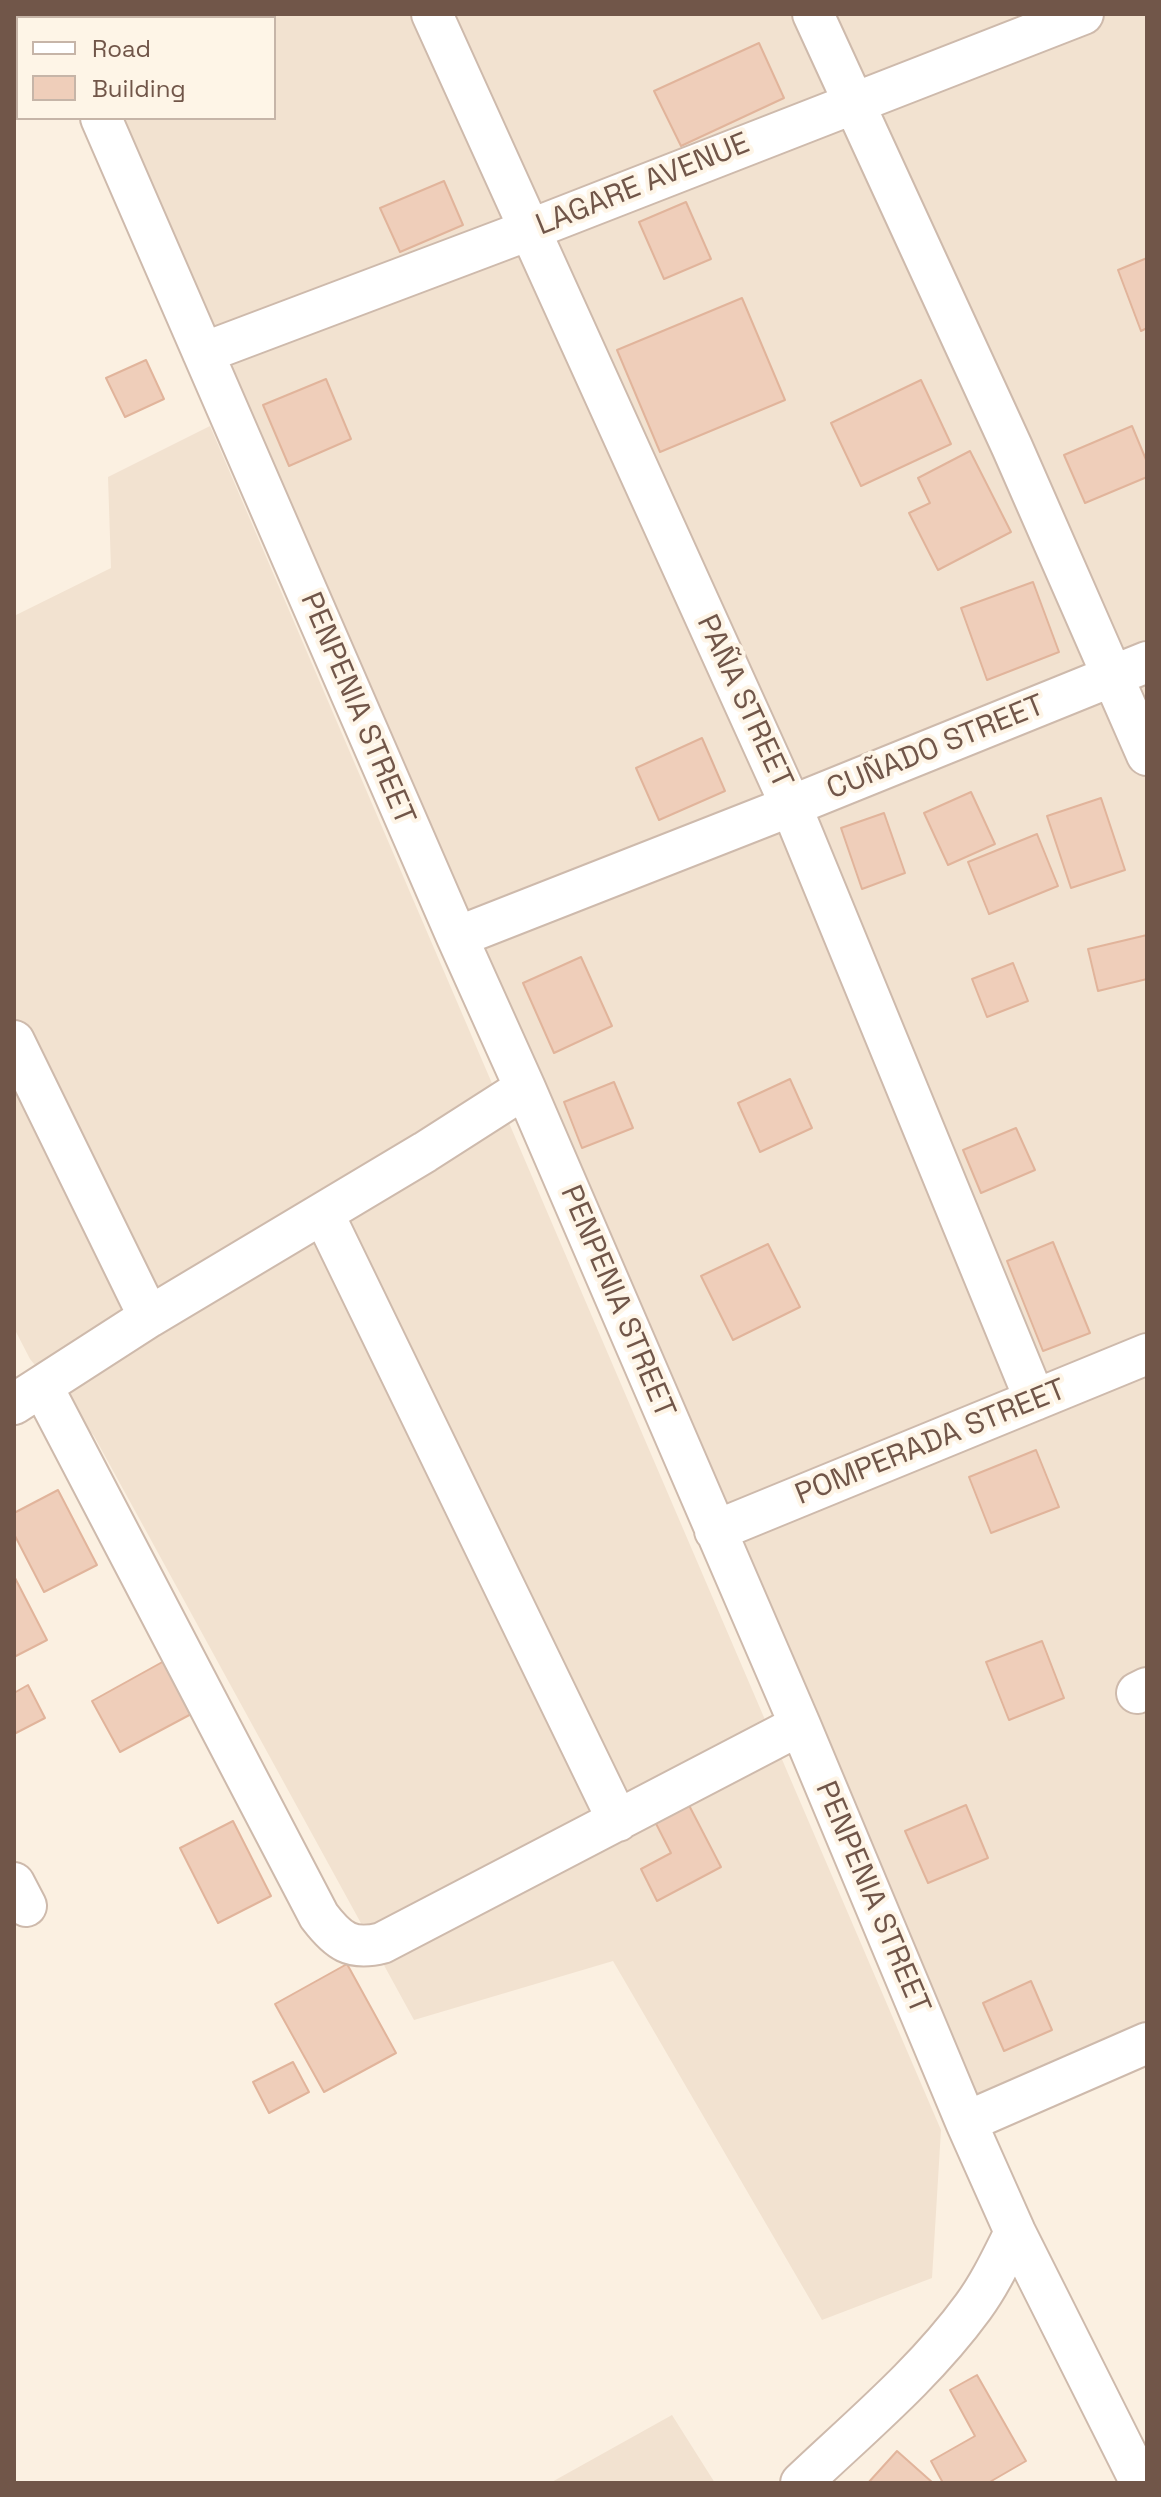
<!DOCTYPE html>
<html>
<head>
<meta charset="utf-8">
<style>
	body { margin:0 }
	#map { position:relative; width:1161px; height:2497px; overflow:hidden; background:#fbf0e1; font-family:"Space Grotesk",sans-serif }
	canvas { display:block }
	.frame { position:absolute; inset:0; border:16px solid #715649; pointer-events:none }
	.legend { position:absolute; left:16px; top:16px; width:260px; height:104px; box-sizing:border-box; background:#fef5e7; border:2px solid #c6b5a8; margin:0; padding:10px 14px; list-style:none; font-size:24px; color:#715649 }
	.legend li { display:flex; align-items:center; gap:16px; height:40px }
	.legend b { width:40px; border:2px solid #c6b5a8 }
</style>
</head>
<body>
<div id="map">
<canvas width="1161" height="2497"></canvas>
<div class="frame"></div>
<ul class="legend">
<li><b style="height:10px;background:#fff"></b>Road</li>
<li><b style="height:22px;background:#efceba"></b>Building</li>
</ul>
</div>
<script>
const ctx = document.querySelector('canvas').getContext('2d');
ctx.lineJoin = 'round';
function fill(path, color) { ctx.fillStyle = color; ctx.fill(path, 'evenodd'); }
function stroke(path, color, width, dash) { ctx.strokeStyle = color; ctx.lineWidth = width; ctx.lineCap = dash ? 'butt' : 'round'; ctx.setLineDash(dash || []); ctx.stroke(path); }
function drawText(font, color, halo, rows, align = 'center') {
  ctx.font = font + ' "Space Grotesk",sans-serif'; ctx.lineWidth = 8; ctx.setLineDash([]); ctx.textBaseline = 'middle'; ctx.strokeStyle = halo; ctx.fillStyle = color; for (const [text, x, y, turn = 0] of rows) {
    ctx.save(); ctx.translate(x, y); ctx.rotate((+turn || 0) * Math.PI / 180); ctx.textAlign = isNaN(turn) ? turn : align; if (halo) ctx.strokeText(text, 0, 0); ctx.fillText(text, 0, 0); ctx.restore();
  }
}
const residential = new Path2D(`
	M37,14H1147V2027L943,2110L182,342L83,118H274V18H38Z
	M210,426L941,2130L932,2278L822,2320L613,1961L414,2020L94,1436L30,1359L14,1328V616L111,568L108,477Z
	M672,2415L715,2483H550Z`);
const building = new Path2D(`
	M759,43L784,98L681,146L654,91Z
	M444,181L463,225L400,252L380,208Z
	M686,202L711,259L664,279L639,222Z
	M1147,258V328L1141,331L1118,270Z
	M742,298L785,400L660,452L617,350Z
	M146,360L164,399L125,417L106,378Z
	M326,379L351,439L289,466L263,405Z
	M921,380L951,444L861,486L831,423Z
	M1132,426L1147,462V477L1085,503L1064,455Z
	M970,451L1011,532L938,570L909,513L930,503L918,478Z
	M1033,582L1059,652L987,680L961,608Z
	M702,738L725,791L659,820L636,768Z
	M971,792L995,844L948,865L924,813Z
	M1101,798L1125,870L1071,888L1047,816Z
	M884,813L905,873L862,889L841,828Z
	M1037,834L1058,886L989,914L968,862Z
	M1147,935V979L1098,991L1088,949Z
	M581,957L612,1026L554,1053L523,983Z
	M1013,963L1028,1001L987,1017L972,979Z
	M790,1079L812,1128L760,1152L738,1103Z
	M614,1082L633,1128L582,1148L564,1102Z
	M1016,1128L1035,1170L981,1193L963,1150Z
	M1053,1242L1090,1333L1043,1351L1007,1261Z
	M768,1244L800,1307L733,1340L701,1276Z
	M1036,1450L1059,1507L991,1533L969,1477Z
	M58,1490L97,1565L44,1592L14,1534V1513Z
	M14,1576L47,1640L14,1657Z
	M1042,1641L1064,1698L1009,1720L986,1662Z
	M166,1660L195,1712L120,1752L92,1701Z
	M28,1685L45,1718L14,1734V1693Z
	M680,1788L721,1867L657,1901L641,1869L671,1853L647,1806Z
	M966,1805L988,1858L928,1883L905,1831Z
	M233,1821L271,1896L218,1923L180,1848Z
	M347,1964L396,2053L324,2092L275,2004Z
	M1031,1981L1052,2030L1004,2051L983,2003Z
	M293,2062L309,2092L269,2113L253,2082Z
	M977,2375L1026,2461L988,2483H943L931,2461L975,2436L950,2390Z
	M897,2451L933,2483H868Z`);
const minor = new Path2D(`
	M55,14L57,18
	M432,14L791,806L1035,1400
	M813,14L1012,447L1147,755
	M101,118L457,937L525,1088L800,1725L966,2122L1015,2232L1141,2483
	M203,353L529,230L1083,14
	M457,937L791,806L1147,662
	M14,1041L149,1317
	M323,1213L618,1821
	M42,1386L319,1916C338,1941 351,1951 382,1943L800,1725
	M14,1404L149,1317L425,1152L525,1088
	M715,1531L1147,1354
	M1137,1693L1147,1688
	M14,1883L26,1906
	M966,2122L1147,2043
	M801,2483C860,2427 925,2373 973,2307C990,2284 1002,2258 1015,2232`);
const streetNames = [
	["LAGARE AVENUE",643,185,-22],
	["PAÑA STREET",744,702,65],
	["PENPENIA STREET",357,709,67],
	["CUÑADO STREET",936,748,-22],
	["PENPENIA STREET",617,1302,67],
	["POMPERADA STREET",931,1443,-22],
	["PENPENIA STREET",872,1898,67]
];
fill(residential, '#f2e2d0');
fill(building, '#efceba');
stroke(building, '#e1b49b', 2);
stroke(minor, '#cebaac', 44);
stroke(minor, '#fff', 40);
drawText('30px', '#715649', '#fef5e7', streetNames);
</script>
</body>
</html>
